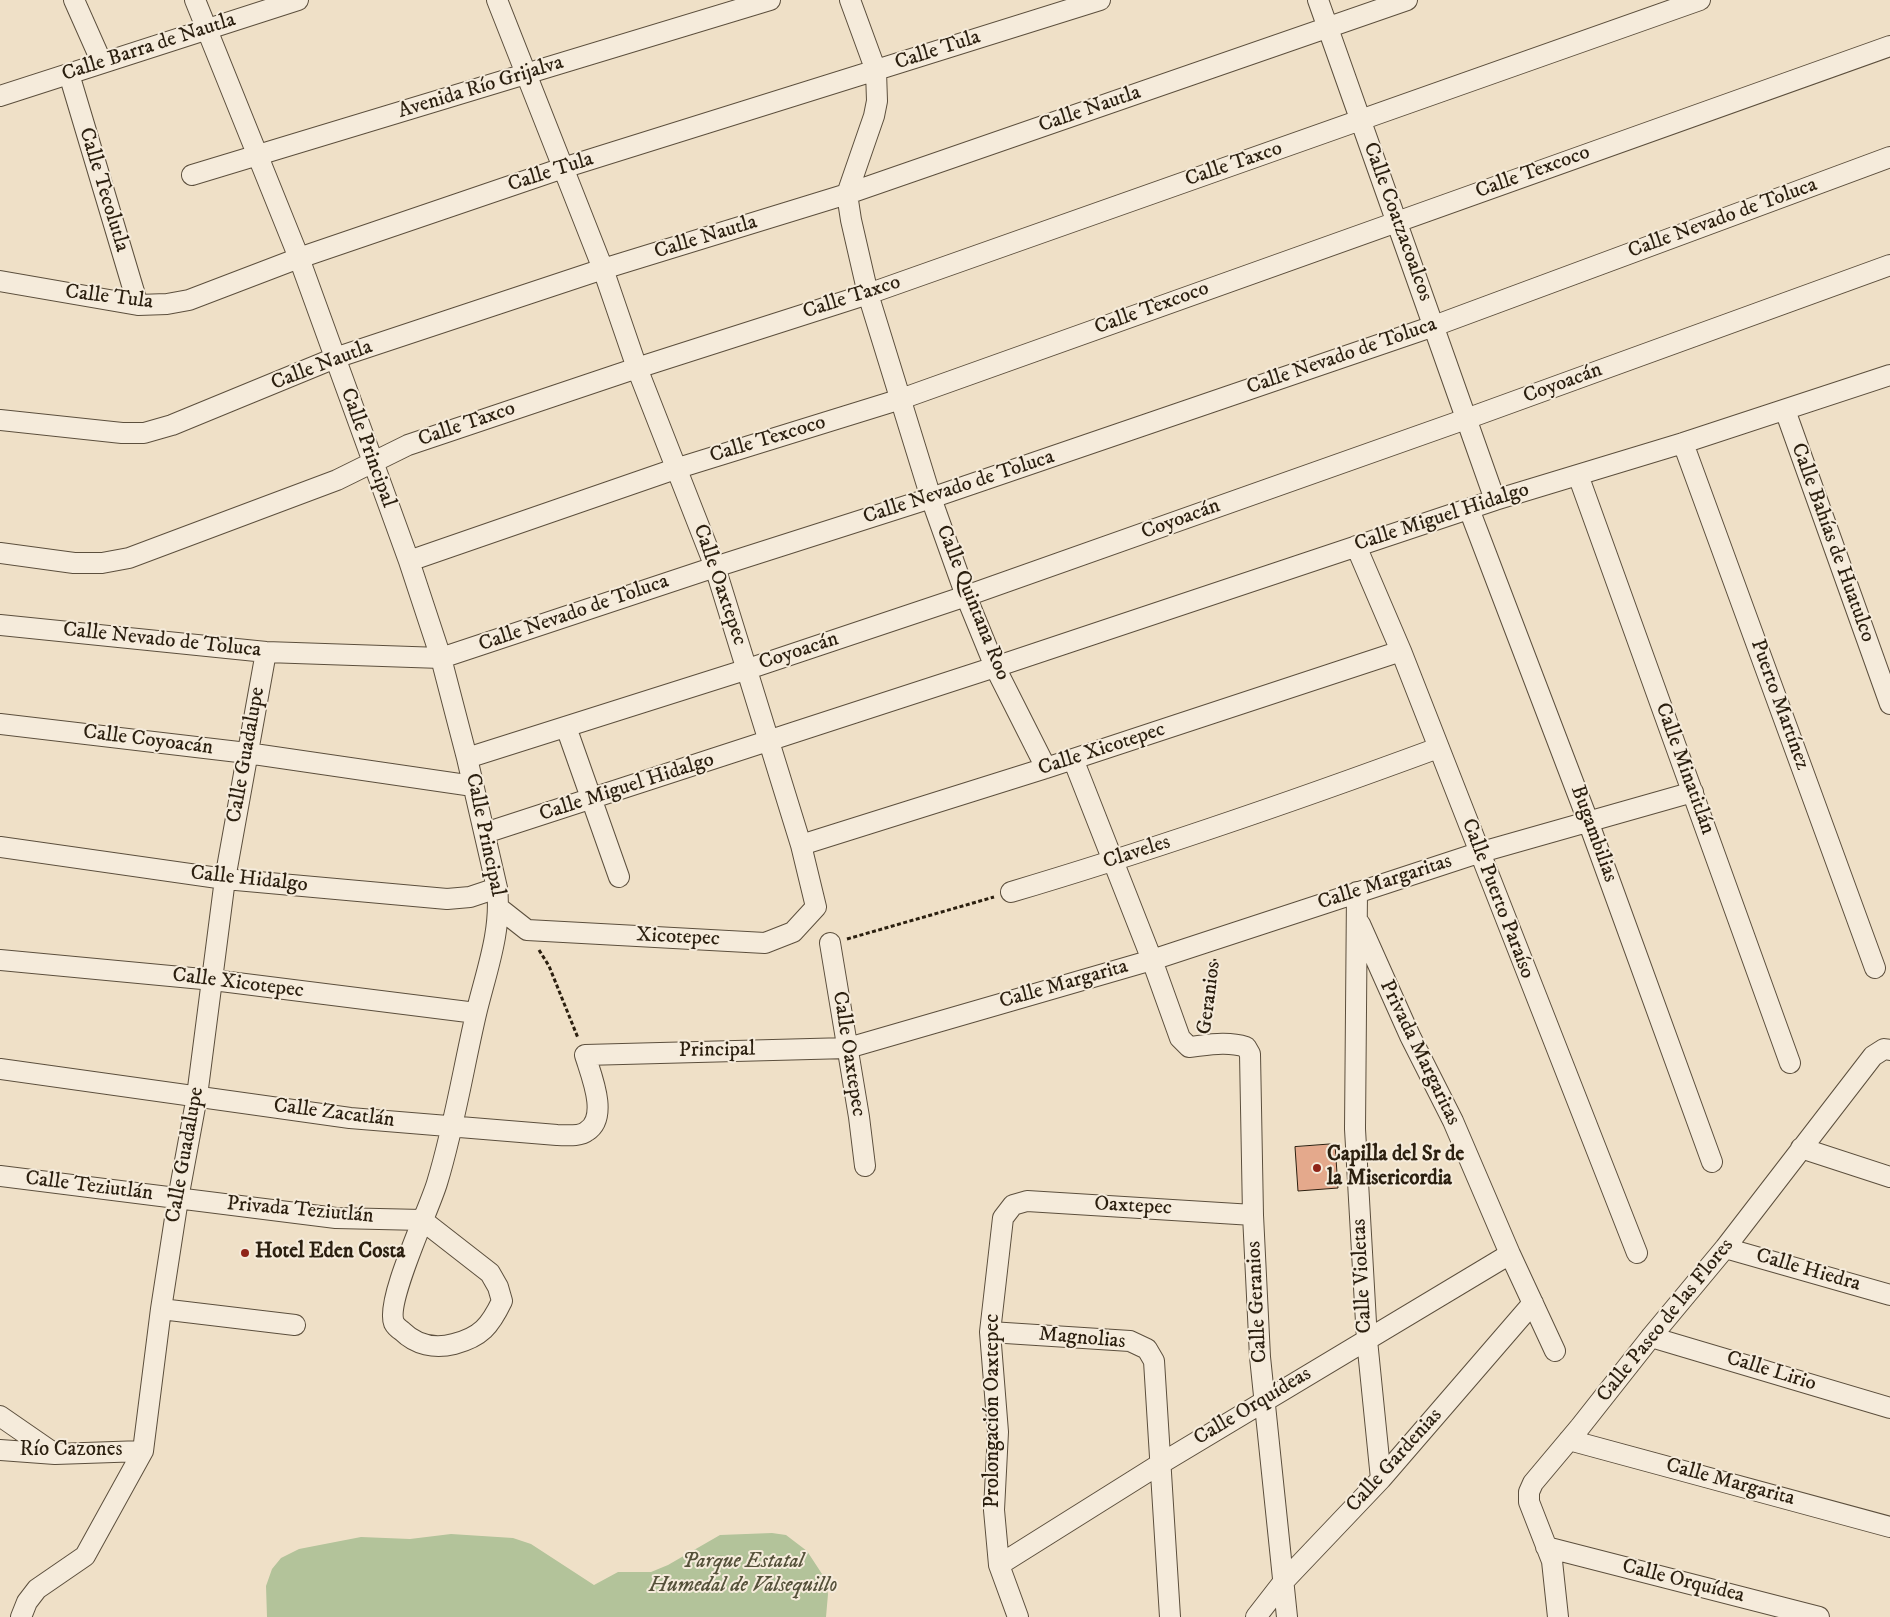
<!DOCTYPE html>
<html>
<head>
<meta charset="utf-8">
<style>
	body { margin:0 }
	canvas { display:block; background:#efe0c7 }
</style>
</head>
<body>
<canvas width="1890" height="1617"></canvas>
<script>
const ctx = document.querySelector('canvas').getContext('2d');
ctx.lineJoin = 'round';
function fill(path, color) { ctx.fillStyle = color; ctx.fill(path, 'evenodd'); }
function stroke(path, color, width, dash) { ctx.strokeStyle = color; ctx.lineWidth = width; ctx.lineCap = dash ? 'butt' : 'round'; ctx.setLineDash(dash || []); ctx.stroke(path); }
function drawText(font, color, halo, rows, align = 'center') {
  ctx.font = font + ' "IM FELL DW Pica",serif'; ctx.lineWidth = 4; ctx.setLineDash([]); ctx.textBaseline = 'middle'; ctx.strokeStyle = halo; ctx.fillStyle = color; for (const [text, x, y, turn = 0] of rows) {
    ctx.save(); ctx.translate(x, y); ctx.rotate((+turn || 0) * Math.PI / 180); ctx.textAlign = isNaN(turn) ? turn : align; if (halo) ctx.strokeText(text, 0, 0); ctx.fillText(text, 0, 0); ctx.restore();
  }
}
const green = new Path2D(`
	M772,1533L786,1535L807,1551L824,1577L828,1594L826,1617H267L266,1586L272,1569L281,1558L299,1549L361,1537L410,1539L451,1534L513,1538L531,1544L594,1585L618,1572H651L668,1565L720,1535Z`);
const building = new Path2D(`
	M1335,1144L1338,1188L1298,1191L1295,1147Z`);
const path = new Path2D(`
	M847,939L994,897
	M539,950L549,966L578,1038
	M1208,1027L1215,959`);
const minor = new Path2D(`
	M74,0L102,63
	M497,0L603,269L637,368L715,567L801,845L816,907L793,932L765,943L527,930L499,908
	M850,0L876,71L877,101L874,116L847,194L851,220L868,294L931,498L966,596L995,667L1046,768
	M1318,0L1495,500
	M69,74L138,305
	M0,96L298,0
	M192,175L770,0
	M0,281L138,305L167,304L189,300L299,258L563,168L1100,0
	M1785,410L1890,704
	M0,420L122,433H144L172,425L335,358L603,269L847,194L1407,0
	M1683,443L1875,968
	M1578,475L1790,1063
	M1469,509L1588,821L1712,1162
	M1356,546L1401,651L1637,1253
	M0,553L74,563H102L129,558L337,480L408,445L637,368L868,294L1700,0
	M409,561L675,469L901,399L1890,46
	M0,625L266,652L441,658L715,567L931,498L1434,326L1890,157
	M0,724L247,753L473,786
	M566,727L619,877
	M467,758L748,669L966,596L1466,419L1890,265
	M1073,759L1152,960L1180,1038L1189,1047C1208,1045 1227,1041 1246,1047L1250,1054L1253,1215L1260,1357L1287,1617
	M485,833L995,667L1495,500L1683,443L1890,375
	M801,845L1046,768L1401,651
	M0,847L225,879L447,899L470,897L497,888
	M1011,892C1156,849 1297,800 1438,748
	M1357,892L1355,1129L1367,1340L1381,1479
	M1360,924L1410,1036L1453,1121L1510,1254L1555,1351
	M830,943L859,1117L865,1166
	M0,960L213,980L476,1013
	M0,1069L350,1118L557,1135C565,1135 580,1137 587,1131C609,1117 591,1075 585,1055L848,1048L1152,960L1478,853L1693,792
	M1801,1148L1890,1177
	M0,1176L336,1218L422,1220L490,1273L498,1287L502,1301C490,1326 481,1337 454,1344C435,1349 416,1345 402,1331C399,1329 395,1325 394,1323C385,1301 429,1210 437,1183C454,1128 463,1070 476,1014C486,972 502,931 497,888L467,758L441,658L409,561L299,258L195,0
	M1725,1248L1890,1295
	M161,1309L295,1325
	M990,1332L1130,1341L1147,1349L1154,1361L1170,1617
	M1651,1337L1890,1408
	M0,1416L55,1454
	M1569,1440L1890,1527
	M0,1450L55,1454L143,1451
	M1546,1547L1819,1617
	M999,1565L1160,1464L1510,1254
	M21,1617L27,1602L37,1589L85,1556L143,1451L161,1309L178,1199L197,1096L225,879L266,652
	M1018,1617L999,1565L994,1510L998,1432L990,1332L1003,1218L1013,1205L1027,1201L1253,1215
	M1256,1617L1284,1581L1381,1479L1533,1303
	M1558,1617L1552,1561L1529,1502V1492L1533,1483L1580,1427L1651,1337L1725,1248L1873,1056L1884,1049L1890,1050`);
const markers = [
	[1317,1168,5,"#8f2418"],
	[245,1253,5,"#8f2418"]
];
const streetNames = [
	["Calle Barra de Nautla",149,48,-18],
	["Calle Tula",938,51,-18],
	["Avenida Río Grijalva",481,88,-17],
	["Calle Nautla",1090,110,-19],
	["Calle Taxco",1234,165,-19],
	["Calle Tula",551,173,-18],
	["Calle Texcoco",1533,173,-20],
	["Calle Tecolutla",103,190,73],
	["Calle Nevado de Toluca",1723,219,-20],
	["Calle Coatzacoalcos",1397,222,70],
	["Calle Nautla",706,238,-17],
	["Calle Tula",109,298,7],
	["Calle Taxco",852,298,-18],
	["Calle Texcoco",1152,309,-20],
	["Calle Nevado de Toluca",1342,357,-19],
	["Calle Nautla",322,366,-21],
	["Coyoacán",1563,384,-20],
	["Calle Taxco",467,425,-19],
	["Calle Texcoco",768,440,-17],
	["Calle Principal",367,448,70],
	["Calle Nevado de Toluca",959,488,-18],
	["Calle Miguel Hidalgo",1442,518,-18],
	["Coyoacán",1181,520,-20],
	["Calle Bahías de Huatulco",1832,543,70],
	["Calle Oaxtepec",719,585,71],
	["Calle Quintana Roo",972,603,68],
	["Calle Nevado de Toluca",574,614,-19],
	["Calle Nevado de Toluca",162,641,6],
	["Coyoacán",799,652,-18],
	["Puerto Martínez",1779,705,70],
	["Calle Coyoacán",148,741,7],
	["Calle Xicotepec",1102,750,-18],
	["Calle Guadalupe",247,755,-80],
	["Calle Minatitlán",1684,769,70],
	["Calle Miguel Hidalgo",627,788,-18],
	["Bugambilias",1593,834,70],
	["Calle Principal",484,835,78],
	["Claveles",1137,853,-18],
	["Calle Hidalgo",249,880,6],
	["Calle Margaritas",1385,883,-18],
	["Calle Puerto Paraíso",1497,899,69],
	["Xicotepec",678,938,3],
	["Calle Xicotepec",238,984,7],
	["Calle Margarita",1064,985,-16],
	["Geranios",1210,998,-83],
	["Principal",717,1051,-1],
	["Privada Margaritas",1419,1053,64],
	["Calle Oaxtepec",848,1054,81],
	["Calle Zacatlán",334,1114,7],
	["Calle Guadalupe",186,1155,-80],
	["Calle Teziutlán",89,1187,7],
	["Oaxtepec",1133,1207,3],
	["Privada Teziutlán",300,1211,5],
	["Calle Hiedra",1808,1271,16],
	["Calle Violetas",1363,1276,-93],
	["Calle Geranios",1258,1302,-93],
	["Calle Paseo de las Flores",1666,1321,-51],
	["Magnolias",1082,1339,5],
	["Calle Lirio",1771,1372,17],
	["Calle Orquídeas",1253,1407,-31],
	["Prolongación Oaxtepec",994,1411,-90],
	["Río Cazones",71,1451],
	["Calle Gardenias",1395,1461,-48],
	["Calle Margarita",1730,1483,15],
	["Calle Orquídea",1683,1582,14]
];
const poiNames = [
	["Capilla del Sr de",1327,1156],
	["la Misericordia",1327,1180],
	["Hotel Eden Costa",255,1253]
];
const parkNames = [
	["Parque Estatal",743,1563],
	["Humedal de Valsequillo",743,1587]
];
fill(green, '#b3c39a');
fill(building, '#e4a98c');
stroke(building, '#2b1f0f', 1);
stroke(minor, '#5c4f3d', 22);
stroke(path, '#2b1f0f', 3, [4, 2.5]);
stroke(minor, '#f5ebdb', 20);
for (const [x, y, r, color] of markers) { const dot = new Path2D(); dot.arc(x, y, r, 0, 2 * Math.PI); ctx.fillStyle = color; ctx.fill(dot); stroke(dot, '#f5ebdb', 2); }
drawText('21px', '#2b1f0f', '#f5ebdb', streetNames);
drawText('bold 21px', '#2b1f0f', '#f5ebdb', poiNames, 'left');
drawText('italic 21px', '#545039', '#f5ebdb', parkNames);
</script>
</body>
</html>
